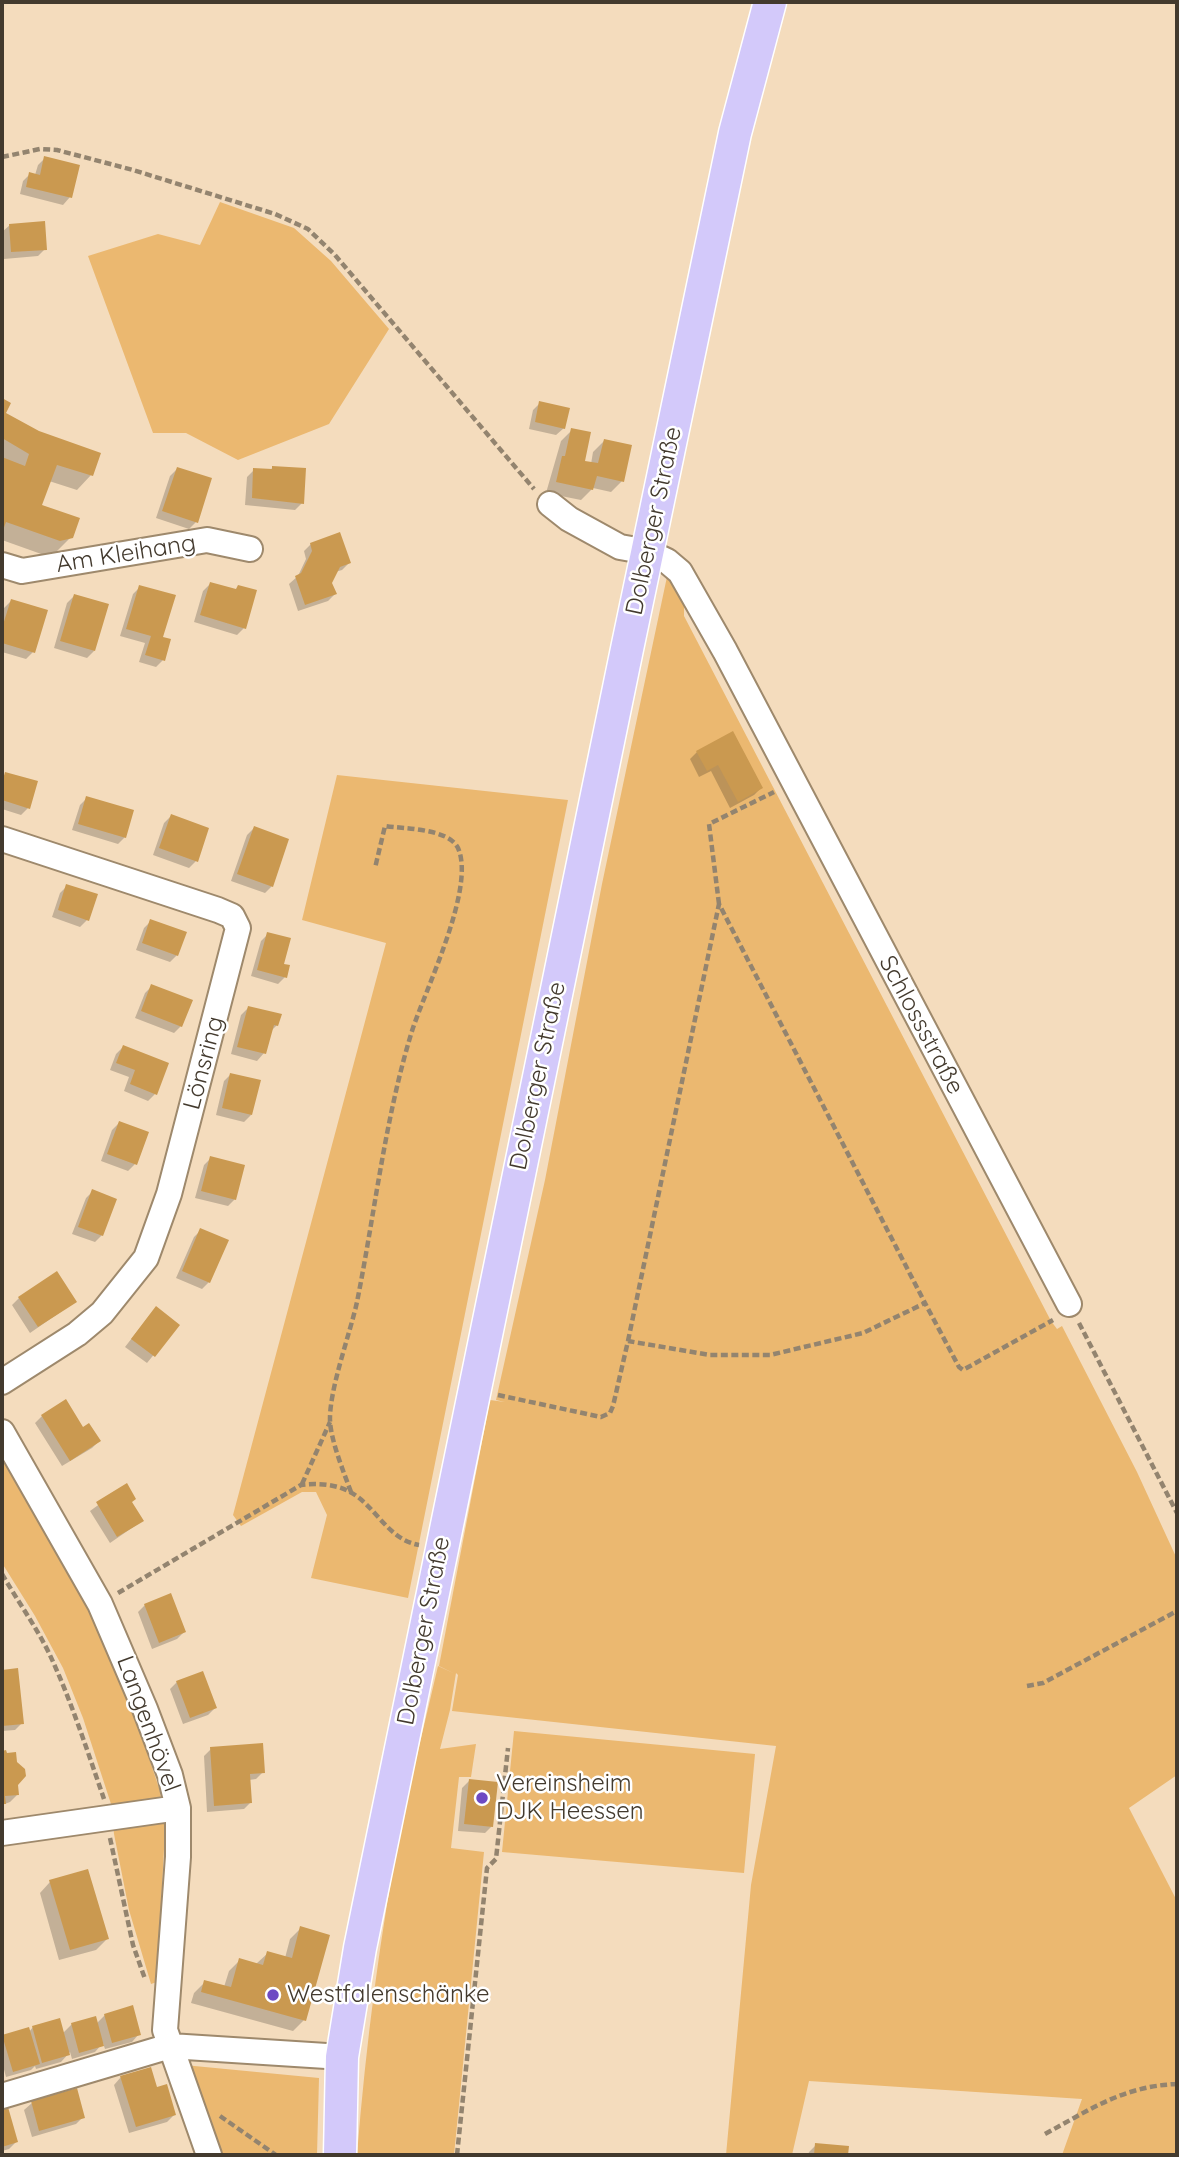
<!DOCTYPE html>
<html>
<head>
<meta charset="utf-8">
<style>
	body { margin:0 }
	#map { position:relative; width:1179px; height:2157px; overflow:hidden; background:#f4dcbd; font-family:Quicksand,sans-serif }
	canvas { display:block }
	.frame { position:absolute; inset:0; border:4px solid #433a2e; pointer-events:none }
</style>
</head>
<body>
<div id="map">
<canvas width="1179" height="2157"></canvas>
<div class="frame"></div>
</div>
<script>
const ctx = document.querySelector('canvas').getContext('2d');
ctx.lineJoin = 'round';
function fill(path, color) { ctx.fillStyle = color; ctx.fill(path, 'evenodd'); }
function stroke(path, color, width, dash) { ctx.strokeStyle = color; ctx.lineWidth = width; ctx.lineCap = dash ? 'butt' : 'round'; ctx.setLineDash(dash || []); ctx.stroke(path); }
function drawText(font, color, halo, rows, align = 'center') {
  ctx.font = font + ' Quicksand,sans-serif'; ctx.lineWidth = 5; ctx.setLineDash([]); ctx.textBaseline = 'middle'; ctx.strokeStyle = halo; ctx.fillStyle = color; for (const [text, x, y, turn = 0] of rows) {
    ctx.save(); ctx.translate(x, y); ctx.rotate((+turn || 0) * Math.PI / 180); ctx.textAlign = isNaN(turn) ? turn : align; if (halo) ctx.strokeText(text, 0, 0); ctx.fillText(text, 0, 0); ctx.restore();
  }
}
const green = new Path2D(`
	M220,202L294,228L331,261L389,329L329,424L238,460L186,433H153L88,256L158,234L200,245Z
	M668,572L684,596V616L1051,1321L1057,1329L1062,1326L1137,1472L1177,1559V1775L1129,1808L1177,1901V2155H1062L1082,2099L809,2081L792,2155H726L751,1885L776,1746L452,1711L458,1675L456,1673L450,1710L440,1749L476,1744L471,1777H459L451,1848L484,1852L454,2155L382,2153V2155H357C366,2044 380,1932 402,1822C413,1770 426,1718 438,1666L453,1673L439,1666L490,1400L505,1402L496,1400L545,1180L602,884Z
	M337,775L568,800L408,1598L311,1578L327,1515L316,1492H302L241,1526L233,1515L386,943L302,920Z
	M2,1459L71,1572L100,1629L130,1701L160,1791L165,1830L157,1982L151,1984L129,1910L114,1834L111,1804L83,1718L63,1668L35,1616L2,1563Z
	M514,1731L755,1754L744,1873L502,1852Z
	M184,2065L319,2078L317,2155H215Z`);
const shadow = new Path2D(`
	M45,158L70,197L63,205L20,194L23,181L30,174L35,175L38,165Z
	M10,225L45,249L38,256L4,259L2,232Z
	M2,400L9,404L4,414L91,475L77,490L49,481L40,506L71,537L56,552L44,555L2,540Z
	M540,403L564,428L556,435L529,429L533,410Z
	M572,430L583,462L591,464L593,452L604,441L622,481L611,492L593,488L581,500L546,493L561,441Z
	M272,468L302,503L295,510L245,505L247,477L254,470L270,471Z
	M177,469L196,522L189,529L156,518L170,476Z
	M311,544L349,563L342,570L335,572L330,583L335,594L328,601L298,611L289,584L298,576L306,559L304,551Z
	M210,584L244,628L237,635L194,622L203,591Z
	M140,587L161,638L163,660L156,667L139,662L145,643L120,636L133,594Z
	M74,596L94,651L87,658L54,648L67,603Z
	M11,601L33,652L26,659L2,652V616L4,608Z
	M697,752L761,788L754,795L730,808L711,771L699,777L690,759Z
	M6,774L28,808L21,815L2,809V789L5,779L2,778Z
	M87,798L125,837L118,844L72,830L80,805Z
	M171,816L196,861L189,868L153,855L164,823Z
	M254,828L272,886L265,893L231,881L247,835Z
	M67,886L87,920L80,927L52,917L60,893Z
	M151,921L177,955L170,962L136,950L144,928Z
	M268,934L285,977L278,984L251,976L261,941Z
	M152,986L181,1026L174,1033L135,1018L145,993Z
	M248,1008L277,1025L270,1032L264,1053L257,1061L231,1054L241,1015Z
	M123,1047L155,1094L148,1101L124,1091L129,1077L110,1070L116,1054Z
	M231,1074L251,1115L244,1122L216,1115L224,1081Z
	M119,1123L135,1164L128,1171L101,1161L112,1130Z
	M211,1158L235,1199L228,1206L195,1198L204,1165Z
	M93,1191L102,1235L95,1242L72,1234L86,1198Z
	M201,1230L209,1282L202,1289L176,1278L194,1237Z
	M19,1298L75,1302L30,1333L12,1305Z
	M149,1316L178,1325L147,1363L125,1347Z
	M42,1416L83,1429L99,1441L92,1448L62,1466L35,1423Z
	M126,1485L130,1502L142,1521L110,1543L90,1511Z
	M145,1605L184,1632L177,1639L152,1649L138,1612Z
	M17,1670L22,1723L15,1730L2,1731V1671Z
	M177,1682L215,1708L208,1715L183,1724L170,1689Z
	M211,1749L263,1772L256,1779L249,1780L251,1802L244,1809L207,1812L204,1756Z
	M5,1752L17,1784V1795L10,1802L2,1805V1753Z
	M469,1781L492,1826L485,1833L458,1831L462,1788Z
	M50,1882L107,1939L96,1950L59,1960L40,1893Z
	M301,1928L328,1936L304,2020L293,2031L191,2003L194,1993L205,1982L224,1987L229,1971L240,1960L256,1964L268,1953L285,1958L290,1939Z
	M105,2015L139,2034L132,2042L105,2049L103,2043L95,2052L72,2059L70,2052L61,2062L36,2069L35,2066L31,2070L6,2077L2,2062L3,2036L29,2032L33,2027L62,2034L72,2024H96Z
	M121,2077L156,2089L174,2115L167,2122L129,2133L114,2085Z
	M32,2103L83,2117L76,2124L32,2137L24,2110Z
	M7,2110L16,2142L9,2149L2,2151V2111Z
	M816,2145L847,2148V2155H808L809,2152Z`);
const building = new Path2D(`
	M44,156L80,165L72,198L26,187L29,172L40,175Z
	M45,221L47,250L11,252L9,224Z
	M2,398L11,403L6,413L39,431L101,453L93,476L57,465L42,505L80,518L73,538L60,541L6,522L2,533V457L25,466L29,454L2,438Z
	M539,401L570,408L565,429L535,422Z
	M571,428L591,432L585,461L598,463L604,439L632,445L624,482L597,476L593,490L556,482L562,456H565Z
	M272,466L306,468L304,504L252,498L253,468L272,469Z
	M177,467L212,478L198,523L162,511Z
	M340,532L351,563L340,567L332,583L337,594L305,605L295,576L301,573L312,551L310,543Z
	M210,582L236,589L238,585L257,590L246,629L200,615Z
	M139,585L176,595L163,637L171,639L165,661L145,655L151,636L126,629Z
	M74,594L109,604L95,651L60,641Z
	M11,599L48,610L35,653L2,643V628Z
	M733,731L763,788L738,802L718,765L707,771L696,751Z
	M5,772L38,781L30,809L2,800V783Z
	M86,796L134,810L126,838L78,824Z
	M171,814L209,828L198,862L159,848Z
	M254,826L289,839L273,887L237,874Z
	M66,884L98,894L89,921L58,910Z
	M150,919L187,932L178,956L142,943Z
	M267,932L291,938L284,964L290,965L287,978L257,970Z
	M151,984L193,1000L182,1027L141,1011Z
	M248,1006L282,1014L278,1026L274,1025L266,1054L237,1047Z
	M123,1045L169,1063L157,1095L130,1084L135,1070L116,1063Z
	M230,1073L261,1080L252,1115L222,1108Z
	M119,1121L149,1132L137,1165L107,1154Z
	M210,1156L245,1165L236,1200L201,1191Z
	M92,1189L117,1199L103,1236L78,1227Z
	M200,1228L229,1240L210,1283L182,1271Z
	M57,1271L77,1302L38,1327L18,1297Z
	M156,1306L180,1325L155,1357L131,1339Z
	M66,1399L83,1427L89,1423L101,1441L70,1461L41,1415Z
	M127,1483L136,1499L132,1502L144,1521L117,1537L96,1502Z
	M171,1593L186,1632L159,1643L144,1604Z
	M18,1668L24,1724L2,1726V1670Z
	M203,1671L217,1708L190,1718L176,1681Z
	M263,1743L265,1773L250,1774L252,1803L214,1806L210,1747Z
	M6,1750L7,1753L16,1752L17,1762L25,1769L26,1776L18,1785L19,1795L5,1796L6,1804H2V1751Z
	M469,1779L498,1782L493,1827L464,1824Z
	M88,1869L109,1939L70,1950L49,1880Z
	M300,1926L330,1935L306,2021L201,1992L204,1980L231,1987L239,1958L263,1965L267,1951L292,1958Z
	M133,2005L141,2035L112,2043L104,2014Z
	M96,2016L104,2046L79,2053L71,2023Z
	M60,2018L70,2055L42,2063L32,2026Z
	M29,2027L40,2064L13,2072L2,2035Z
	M151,2067L157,2087L167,2084L176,2115L136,2127L120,2076Z
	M77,2088L85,2118L39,2131L31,2101Z
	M8,2107L18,2142L2,2147V2109Z
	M815,2143L849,2146L848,2155H814Z`);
const path = new Path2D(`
	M2,157L40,149L57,150L133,170L275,214L308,229L335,255L534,489
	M719,904L709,824L774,792
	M1079,1323L1177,1513
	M628,1341L719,904L925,1303
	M498,1395L601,1417L610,1413L613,1406L628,1341L710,1355H770L863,1333L925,1303L959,1367L963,1370L1053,1320
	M302,1484L330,1422
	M351,1492C344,1473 331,1441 330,1421C329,1390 350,1334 357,1302C375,1212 385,1118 412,1031C425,990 476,888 458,848C448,828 404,829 385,826L375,868
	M2,1574C17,1600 35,1625 49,1653C71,1700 87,1750 104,1799
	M118,1593L301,1485C317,1483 336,1484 350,1492C375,1505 388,1540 419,1545
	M1027,1686L1043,1683L1177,1611
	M110,1838L133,1945L145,1979
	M220,2116L276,2155
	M1045,2134C1091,2109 1124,2086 1177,2084
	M457,2155L487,1868L496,1859L508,1748`);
const minor = new Path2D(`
	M550,504L569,519L620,547L648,552L667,561L680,572L725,651L1069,1304
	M2,565L22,571L207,540L250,549
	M2,839L218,910L232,916L238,928L169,1194L146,1258L102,1313L77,1334L2,1382
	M2,1432L100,1604L145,1709L170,1775L178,1808V1857L165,2030L209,2155
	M2,1833L178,1808
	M2,2096L170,2046L342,2057`);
const major = new Path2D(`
	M340,2155L342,2057L360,1948L627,649L735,133L770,2`);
const markers = [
	[482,1798,7,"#6d4ac3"],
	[273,1995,7,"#6d4ac3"]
];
const streetNames = [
	["Dolberger Straße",654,521,-78],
	["Am Kleihang",126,554,-9],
	["Schlossstraße",921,1025,62],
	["Lönsring",204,1063,-75],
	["Dolberger Straße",538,1076,-78],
	["Dolberger Straße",424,1631,-79],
	["Langenhövel",148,1724,70]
];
const poiNames = [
	["Vereinsheim",496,1784],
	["DJK Heessen",496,1812],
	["Westfalenschänke",287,1995]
];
fill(green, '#ebb870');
fill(shadow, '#0003');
fill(building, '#ca9950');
stroke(minor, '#9e896c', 28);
stroke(major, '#fff', 35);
stroke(path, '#93846f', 4.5, [7, 3.5]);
stroke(minor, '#fff', 24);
stroke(major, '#d3c9fa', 32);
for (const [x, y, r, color] of markers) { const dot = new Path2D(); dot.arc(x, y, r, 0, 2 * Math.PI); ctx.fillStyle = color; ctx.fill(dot); stroke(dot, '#fff', 2.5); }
drawText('24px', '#433a2e', '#fff', streetNames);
drawText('24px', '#433a2e', '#fff', poiNames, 'left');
</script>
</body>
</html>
